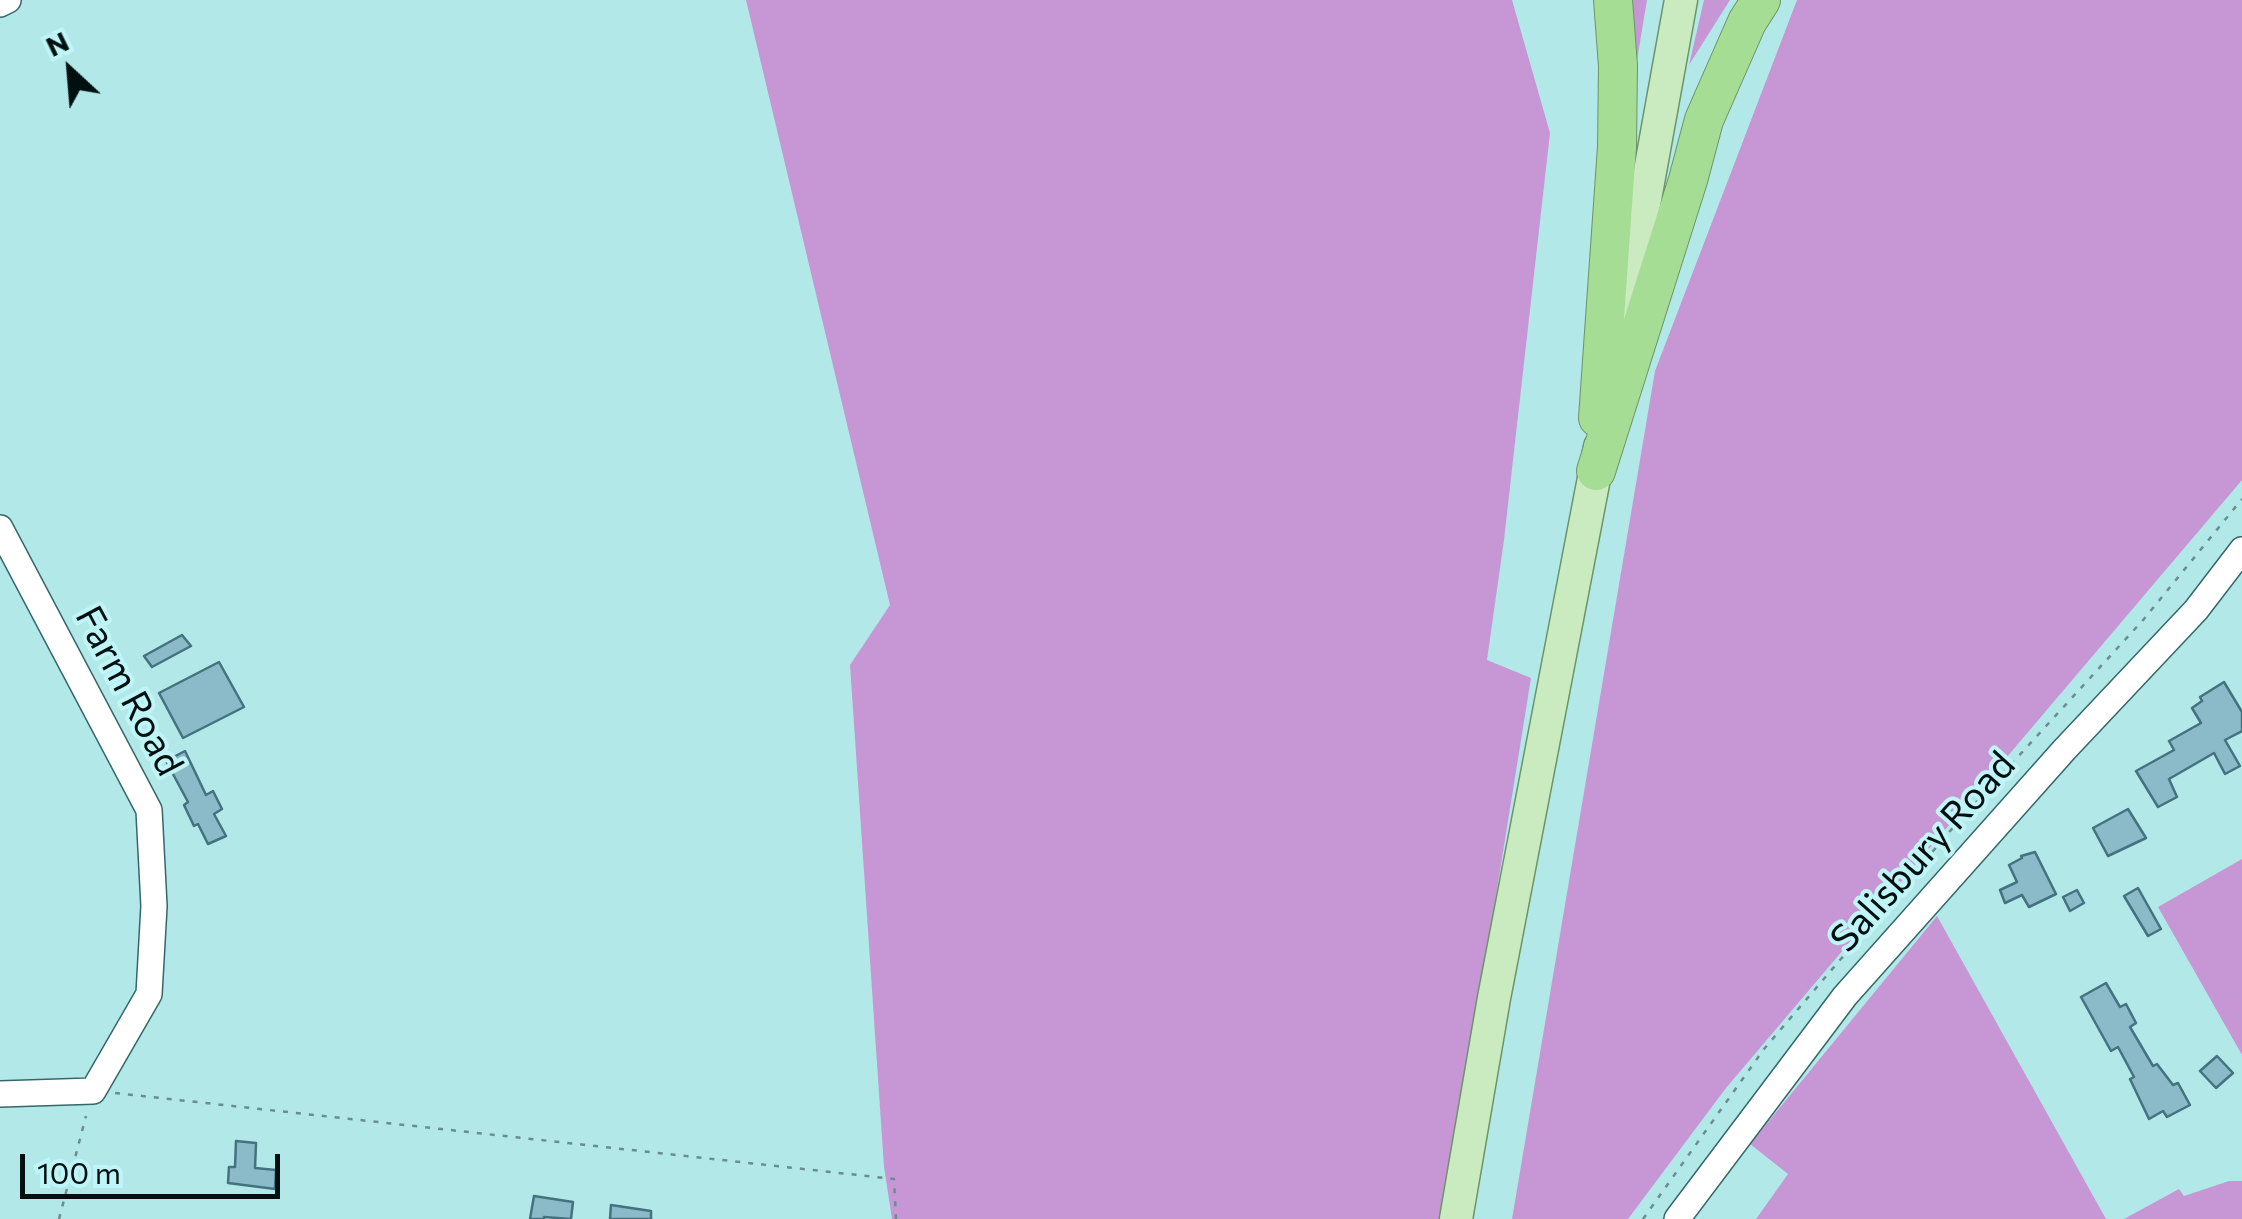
<!DOCTYPE html>
<html>
<head>
<meta charset="utf-8">
<style>
	body { margin:0 }
	#map { position:relative; width:2242px; height:1219px; overflow:hidden; background:#b3e8e9; font-family:Commissioner,sans-serif }
	canvas { display:block }
	.north { position:absolute; left:20px; top:20px; width:100px; height:100px; -webkit-text-stroke:8px #c0f5f7; paint-order:stroke; rotate:334deg; font-size:28px; font-weight:700; line-height:40px; text-align:center; color:#001011 }
	.north::after { content:''; display:block; margin:auto; width:35px; height:45px; background:#001011; clip-path:polygon(50% 0,100% 100%,50% 72%,0 100%) }
	.scale { position:absolute; left:20px; top:1154px; width:260px; height:45px; box-sizing:border-box; border:5px solid #001011; border-top:0; padding-left:12px; font-size:30px; line-height:35px; white-space:nowrap; color:#001011; -webkit-text-stroke:8px #c0f5f7; paint-order:stroke }
</style>
</head>
<body>
<div id="map">
<canvas width="2242" height="1219"></canvas>
<div class="north">N</div>
<div class="scale">100 m</div>
</div>
<script>
const ctx = document.querySelector('canvas').getContext('2d');
ctx.lineJoin = 'round';
function fill(path, color) { ctx.fillStyle = color; ctx.fill(path, 'evenodd'); }
function stroke(path, color, width, dash) { ctx.strokeStyle = color; ctx.lineWidth = width; ctx.lineCap = dash ? 'butt' : 'round'; ctx.setLineDash(dash || []); ctx.stroke(path); }
function drawText(font, color, halo, rows, align = 'center') {
  ctx.font = font + ' Commissioner,sans-serif'; ctx.lineWidth = 8; ctx.setLineDash([]); ctx.textBaseline = 'middle'; ctx.strokeStyle = halo; ctx.fillStyle = color; for (const [text, x, y, turn = 0] of rows) {
    ctx.save(); ctx.translate(x, y); ctx.rotate((+turn || 0) * Math.PI / 180); ctx.textAlign = isNaN(turn) ? turn : align; if (halo) ctx.strokeText(text, 0, 0); ctx.fillText(text, 0, 0); ctx.restore();
  }
}
const green = new Path2D(`
	M746,0H1512L1550,133L1504,540L1487,660L1531,678L1444,1219H892L884,1167L850,665L890,605Z
	M1623,0H1647L1626,126Z
	M1704,0H1730L1689,65Z
	M1797,0H2242V480L1726,1088L1628,1219H1512L1655,371Z
	M2242,859V1055L2158,907Z
	M1937,916L2106,1219H1756L1788,1174L1750,1144Z
	M2229,1181H2242V1219H2124L2179,1189L2184,1196Z`);
const building = new Path2D(`
	M182,635L191,646L152,667L144,656Z
	M219,662L244,707L183,738L159,693Z
	M2224,682L2242,712V731L2225,740L2240,766L2225,774L2214,753L2169,779L2177,797L2158,807L2136,771L2174,750L2169,741L2201,723L2192,708L2202,701L2200,697Z
	M185,751L206,795L213,791L222,809L214,814L226,836L208,844L198,824L194,826L184,805L188,802L166,761Z
	M2128,809L2146,838L2108,856L2093,828Z
	M2035,852L2056,894L2029,907L2022,895L2005,903L2000,890L2017,882L2009,865L2022,858L2021,856Z
	M2138,888L2161,929L2148,936L2124,896Z
	M2077,890L2084,903L2070,911L2063,897Z
	M2106,983L2120,1007L2126,1004L2136,1023L2130,1027L2153,1066L2157,1064L2173,1085L2178,1083L2190,1105L2167,1117L2163,1111L2149,1119L2130,1079L2134,1077L2118,1047L2111,1051L2081,997Z
	M2217,1056L2233,1073L2216,1088L2200,1071Z
	M236,1141L256,1143L255,1168L276,1170L275,1189L228,1183L229,1167H235Z
	M534,1196L573,1202L571,1219L544,1217V1219H530Z
	M611,1205L651,1211V1219H610Z`);
const path = new Path2D(`
	M115,1093L894,1179L896,1219
	M59,1219L86,1116
	M1643,1219L1764,1049L1951,830L2144,619L2242,499`);
const minor = new Path2D(`
	M0,4L8,0
	M0,528L149,810L154,906L149,994L93,1091L0,1094
	M1677,1219L1845,996L2065,749L2196,610L2242,550`);
const major = new Path2D(`
	M1617,354L1681,0
	M1456,1219L1494,998L1600,447`);
const highway = new Path2D(`
	M1598,418L1617,147L1618,66L1613,0
	M1596,471L1688,180L1704,120L1747,22L1761,0`);
const streetNames = [
	["Farm Road",129,691,62],
	["Salisbury Road",1923,852,-48]
];
fill(green, '#c797d5');
fill(building, '#8bbac9');
stroke(building, '#44727f', 2.5);
stroke(minor, '#356769', 28);
stroke(major, '#6b9567', 35);
stroke(highway, '#6b9567', 40);
stroke(path, '#698e8f', 2.5, [5, 8]);
stroke(minor, '#fff', 25);
stroke(major, '#c9ebbf', 32);
stroke(highway, '#a5dd95', 38);
drawText('38px', '#001011', '#c0f5f7', streetNames);
</script>
</body>
</html>
